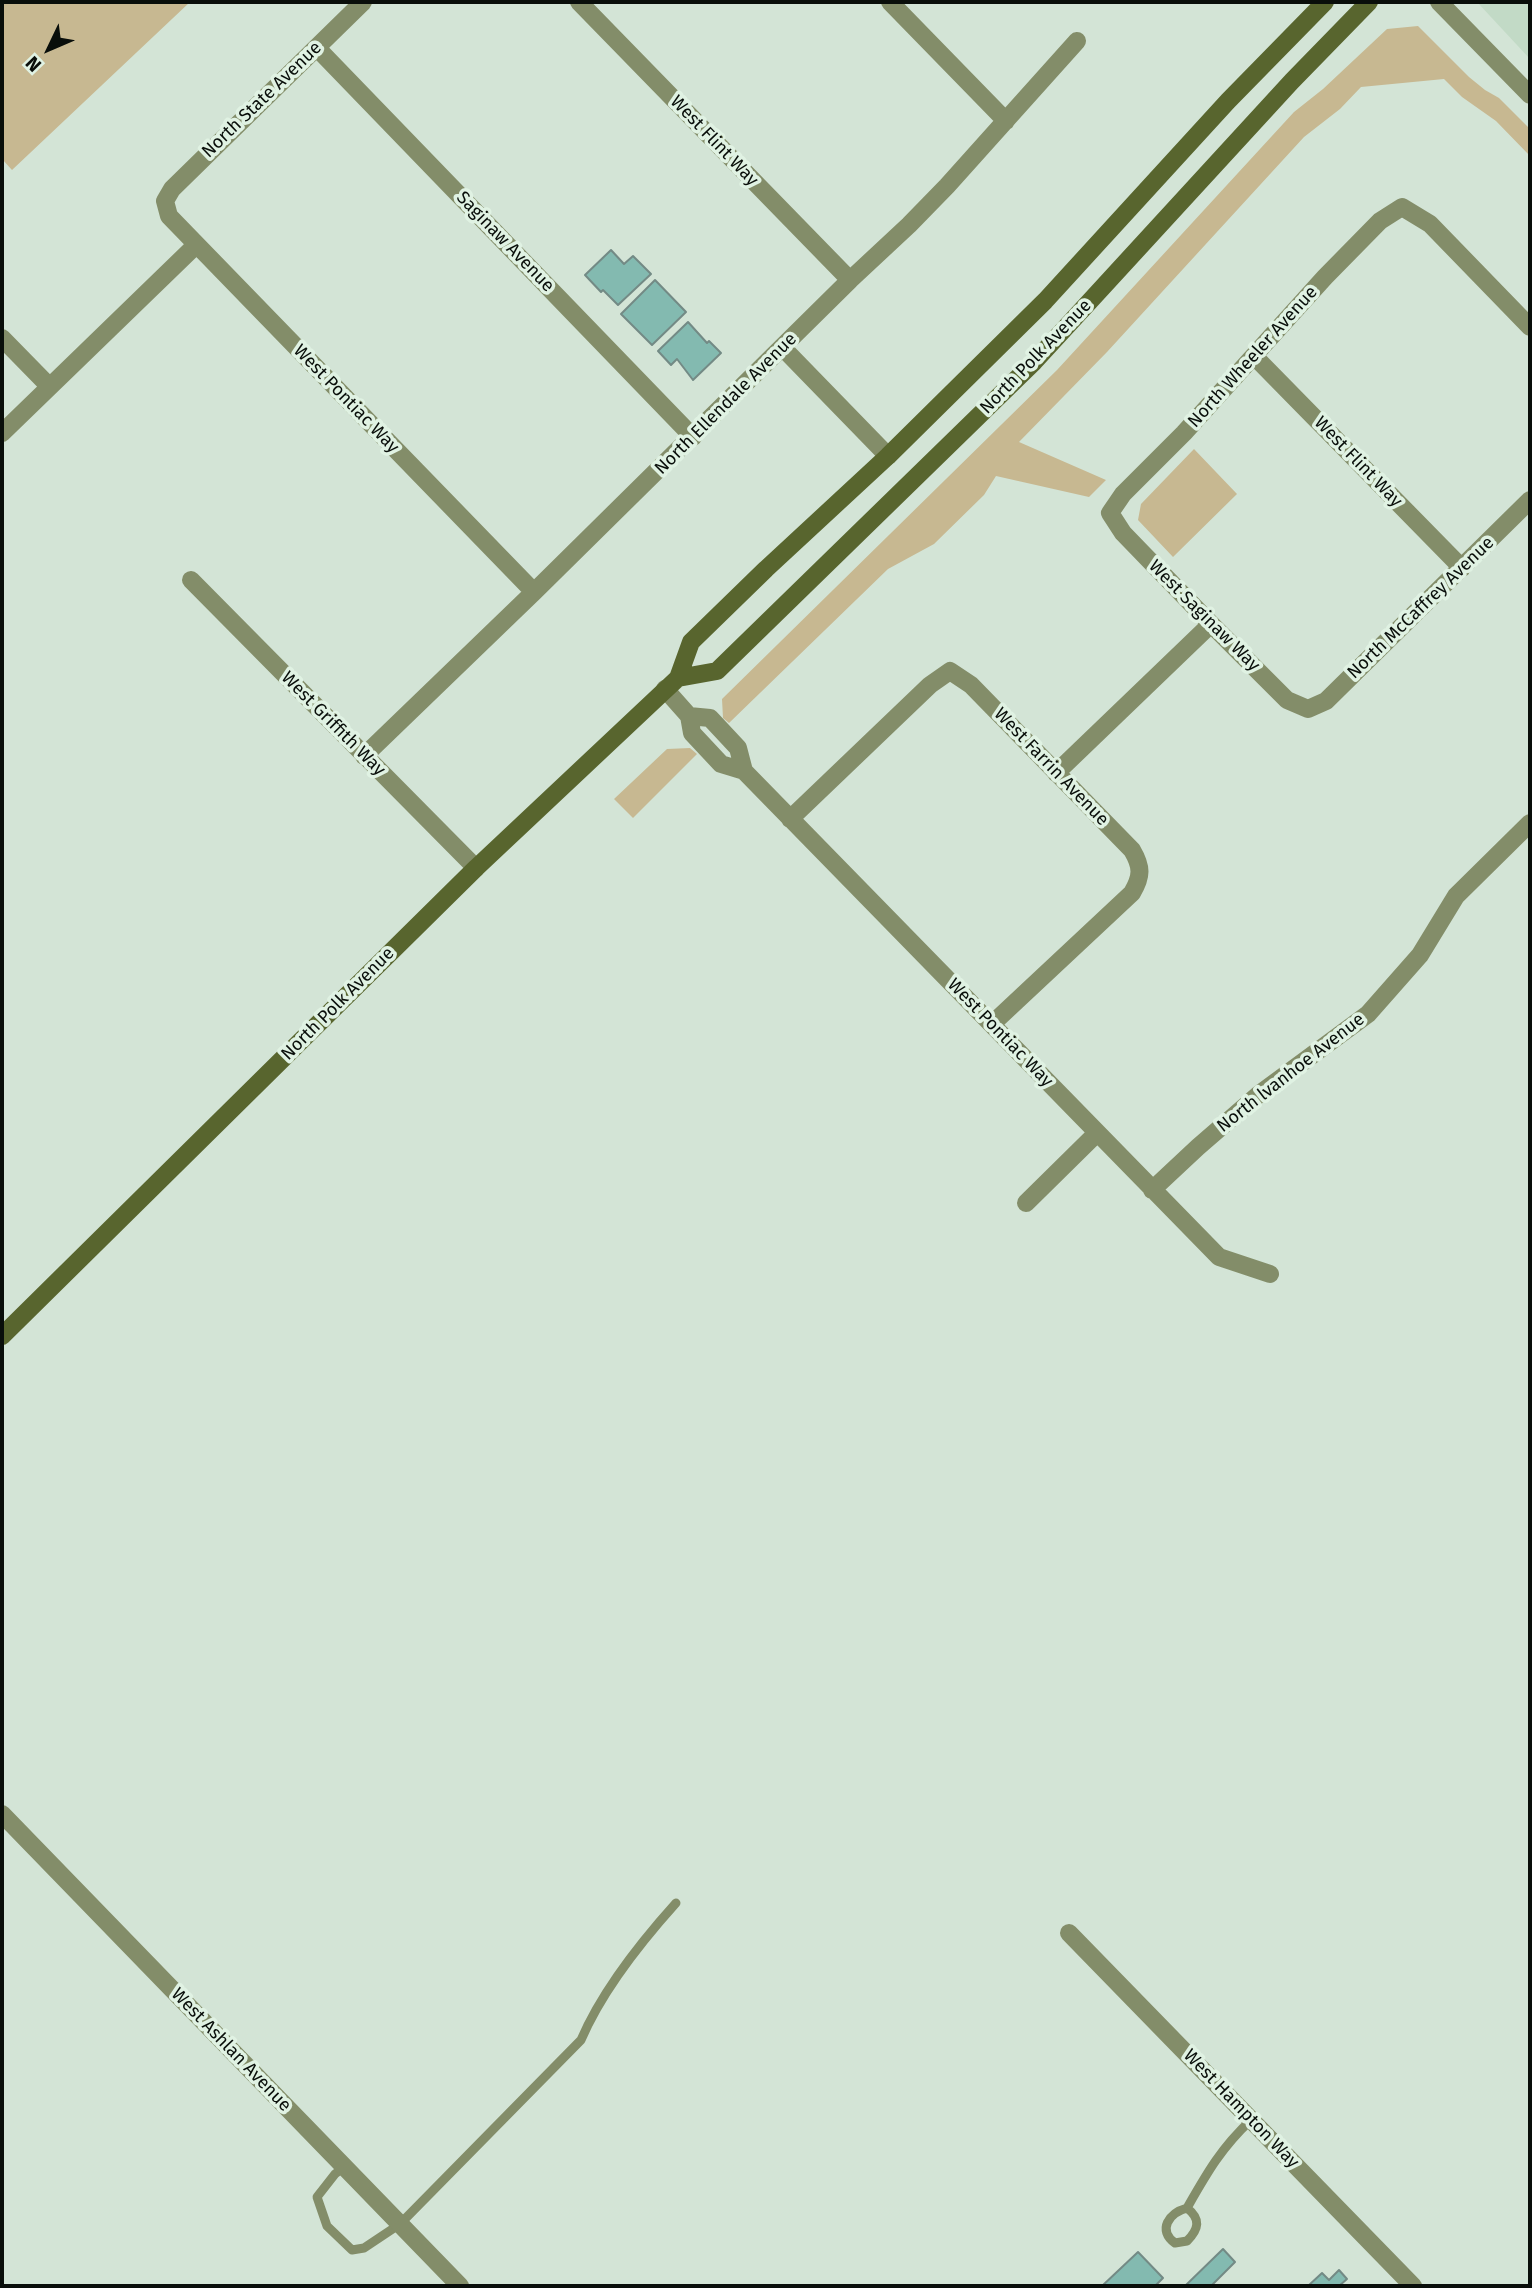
<!DOCTYPE html>
<html>
<head>
<meta charset="utf-8">
<style>
	body { margin:0 }
	#map { position:relative; width:1532px; height:2288px; overflow:hidden; background:#d3e4d6; font-family:"Fira Sans",sans-serif }
	canvas { display:block }
	.frame { position:absolute; inset:0; border:4px solid #090e0a; pointer-events:none }
	.north { position:absolute; left:14px; top:14px; width:70px; height:70px; -webkit-text-stroke:5px #e0f2e3; paint-order:stroke; rotate:226deg; font-size:19px; font-weight:700; line-height:28px; text-align:center; color:#090e0a }
	.north::after { content:''; display:block; margin:auto; width:24px; height:32px; background:#090e0a; clip-path:polygon(50% 0,100% 100%,50% 72%,0 100%) }
</style>
</head>
<body>
<div id="map">
<canvas width="1532" height="2288"></canvas>
<div class="frame"></div>
<div class="north">N</div>
</div>
<script>
const ctx = document.querySelector('canvas').getContext('2d');
ctx.lineJoin = 'round';
function fill(path, color) { ctx.fillStyle = color; ctx.fill(path, 'evenodd'); }
function stroke(path, color, width, dash) { ctx.strokeStyle = color; ctx.lineWidth = width; ctx.lineCap = dash ? 'butt' : 'round'; ctx.setLineDash(dash || []); ctx.stroke(path); }
function drawText(font, color, halo, rows, align = 'center') {
  ctx.font = font + ' "Fira Sans",sans-serif'; ctx.lineWidth = 7; ctx.setLineDash([]); ctx.textBaseline = 'middle'; ctx.strokeStyle = halo; ctx.fillStyle = color; for (const [text, x, y, turn = 0] of rows) {
    ctx.save(); ctx.translate(x, y); ctx.rotate((+turn || 0) * Math.PI / 180); ctx.textAlign = isNaN(turn) ? turn : align; if (halo) ctx.strokeText(text, 0, 0); ctx.fillText(text, 0, 0); ctx.restore();
  }
}
const built = new Path2D(`
	M1477,2H1530V59Z`);
const green = new Path2D(`
	M2,2H190L12,170L2,159Z
	M1418,26L1469,77L1485,90L1499,98L1530,129V156L1496,121L1462,97L1444,79L1361,87L1340,109L1304,137L1107,352L1019,442L1106,480L1089,497L996,476L984,495L934,544L888,569L729,723L723,718L722,699L1057,370L1294,112L1323,89L1387,29Z
	M1194,449L1237,494L1173,557L1138,520L1141,504Z
	M690,748L697,754L633,818L614,799L667,749Z`);
const building = new Path2D(`
	M611,250L624,264L633,256L651,274L618,305L603,290L601,292L585,275Z
	M655,280L686,312L652,345L621,314Z
	M688,322L707,343L709,341L721,353L693,380L677,359L671,365L658,351Z
	M1223,2249L1235,2262L1211,2286H1185Z
	M1138,2252L1163,2278L1155,2286H1102Z
	M1339,2270L1347,2279L1339,2286H1308L1322,2273L1329,2280Z`);
const service = new Path2D(`
	M344,2167L335,2174L317,2197L327,2226L352,2250L364,2248L400,2224L581,2040C602,1991 640,1943 676,1903
	M1187,2208C1201,2219 1199,2229 1187,2241L1175,2243C1157,2230 1169,2213 1187,2208C1207,2173 1221,2148 1251,2120`);
const minor = new Path2D(`
	M363,2L172,189L165,201L169,216L534,592
	M579,2L850,280
	M890,2L1006,121
	M317,48L693,437
	M1530,327L1430,224L1402,207L1380,221L1325,277L1184,433L1123,494L1110,513L1123,533L1211,624L1287,700L1308,709L1326,701L1530,500
	M2,338L49,386
	M782,347L888,456
	M1254,356L1462,568
	M2,433L196,245
	M191,580L476,868
	M665,689L689,716L692,733L721,764L744,771L738,748L710,718L689,716
	M364,756L534,592L850,280L909,225L947,186L1077,41
	M744,771L1219,1257L1270,1274
	M1056,773L1211,624
	M790,819L930,685L950,671L971,685L1132,850C1142,867 1142,876 1132,893L992,1024
	M1152,1190L1198,1147L1258,1095L1368,1014L1420,955L1456,896L1530,823
	M1026,1203L1097,1133
	M1069,1933L1413,2286`);
const tertiary = new Path2D(`
	M1439,2L1530,95
	M2,1814L460,2286`);
const secondary = new Path2D(`
	M678,678L717,671L1034,362L1292,81L1369,2
	M2,1336L476,868L678,678L691,642L766,569L888,456L1045,301L1228,101L1325,2`);
const streetNames = [
	["North State Avenue",262,100,-44],
	["West Flint Way",714,141,46],
	["Saginaw Avenue",505,242,46],
	["North Polk Avenue",1036,357,-46],
	["North Wheeler Avenue",1253,357,-48],
	["West Pontiac Way",346,399,46],
	["North Ellendale Avenue",726,404,-45],
	["West Flint Way",1358,462,46],
	["North McCaffrey Avenue",1421,608,-44],
	["West Saginaw Way",1204,616,45],
	["West Griffith Way",333,724,45],
	["West Farrin Avenue",1051,767,46],
	["North Polk Avenue",338,1004,-45],
	["West Pontiac Way",1000,1033,46],
	["North lvanhoe Avenue",1291,1073,-38],
	["West Ashlan Avenue",231,2050,46],
	["West Hampton Way",1241,2109,46]
];
fill(built, '#c2dac6');
fill(green, '#c7b891');
fill(building, '#83bab0');
stroke(building, '#738a85', 2);
stroke(service, '#838d69', 9);
stroke(minor, '#838d69', 18);
stroke(tertiary, '#838d69', 18);
stroke(secondary, '#58652e', 18);
drawText('18px', '#090e0a', '#e0f2e3', streetNames);
</script>
</body>
</html>
